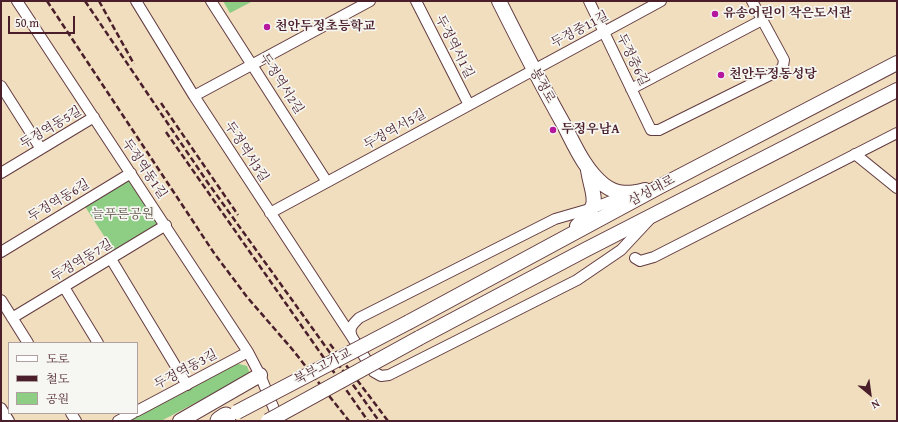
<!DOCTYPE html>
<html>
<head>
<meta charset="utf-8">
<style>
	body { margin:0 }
	#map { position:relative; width:898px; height:422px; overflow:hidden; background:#f1debf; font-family:"Gentium Book Plus","Noto Serif KR",serif }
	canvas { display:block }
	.frame { position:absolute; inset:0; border:2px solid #4a1f2b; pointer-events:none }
	.legend { position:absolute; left:8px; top:342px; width:130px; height:72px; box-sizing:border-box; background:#f6f6f2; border:1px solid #b1a0a2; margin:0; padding:5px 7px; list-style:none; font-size:12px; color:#4a1f2b }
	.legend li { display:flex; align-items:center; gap:8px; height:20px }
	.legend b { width:20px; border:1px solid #b1a0a2 }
	.north { position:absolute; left:850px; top:374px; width:40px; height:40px; -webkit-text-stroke:3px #f6f6f2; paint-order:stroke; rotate:151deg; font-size:11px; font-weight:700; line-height:16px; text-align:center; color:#4a1f2b }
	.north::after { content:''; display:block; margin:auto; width:14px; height:18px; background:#4a1f2b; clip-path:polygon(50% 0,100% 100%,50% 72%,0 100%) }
	.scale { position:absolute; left:8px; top:16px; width:67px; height:18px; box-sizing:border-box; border:2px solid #4a1f2b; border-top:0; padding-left:5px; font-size:12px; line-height:14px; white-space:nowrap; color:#4a1f2b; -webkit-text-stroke:3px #f6f6f2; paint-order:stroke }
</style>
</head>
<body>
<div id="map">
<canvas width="898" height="422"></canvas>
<div class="frame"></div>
<ul class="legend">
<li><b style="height:5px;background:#fff"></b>도로</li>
<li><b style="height:5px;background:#4a1f2b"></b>철도</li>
<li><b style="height:11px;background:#8dcd84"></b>공원</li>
</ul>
<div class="north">N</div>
<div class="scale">50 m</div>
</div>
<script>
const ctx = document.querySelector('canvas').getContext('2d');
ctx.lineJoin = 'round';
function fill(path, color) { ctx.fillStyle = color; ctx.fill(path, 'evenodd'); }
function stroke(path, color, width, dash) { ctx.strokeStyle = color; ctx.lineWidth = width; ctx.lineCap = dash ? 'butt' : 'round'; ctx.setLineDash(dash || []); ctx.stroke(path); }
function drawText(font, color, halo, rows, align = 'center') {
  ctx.font = font + ' "Gentium Book Plus","Noto Serif KR",serif'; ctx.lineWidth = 3.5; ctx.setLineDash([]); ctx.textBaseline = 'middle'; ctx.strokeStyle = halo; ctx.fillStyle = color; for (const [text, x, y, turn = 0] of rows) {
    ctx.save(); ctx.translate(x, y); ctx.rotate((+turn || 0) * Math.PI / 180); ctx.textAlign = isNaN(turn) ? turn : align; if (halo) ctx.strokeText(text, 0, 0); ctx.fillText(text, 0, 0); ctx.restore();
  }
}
const green = new Path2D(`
	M223,1H253L230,13Z
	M130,177L162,225L115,253L84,205Z
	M235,363L247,366L250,374L161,421H127Z`);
const street = new Path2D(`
	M17,1L248,352L260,375L279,421
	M136,1L194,96L352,337
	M211,1L327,182
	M416,1L469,105
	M589,1L651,130H659L780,70L783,66L784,60L752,1
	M1,86L41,149
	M631,89L762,20
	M194,96L370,1
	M855,154L897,188
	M1,173L94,117
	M629,194L593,208L555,219L359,318C353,324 348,328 352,337L374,372L381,376L389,375L577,280L621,250L649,220
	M270,213L661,1
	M1,252L131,173
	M635,258L640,261L654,257L897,133
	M111,259L187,385
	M64,287L98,343
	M1,300L28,343
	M12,318L166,225
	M1,408L9,421
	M137,411L248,352
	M71,413L76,421
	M118,421L133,413`);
const secondary = new Path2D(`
	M499,1C520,43 541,84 564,125C575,146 585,170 604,185C617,195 630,194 645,190
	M577,226C602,202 593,200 588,170
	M409,322L659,187L897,63
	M419,338L585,250L897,90
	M180,421L260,375`);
const highway = new Path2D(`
	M220,421L226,417`);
const rail = new Path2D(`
	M47,1L214,253L247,297L292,349L349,421
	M85,1L208,183L379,421
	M99,1L134,64
	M161,103L238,215
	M166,132L368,421
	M330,344L388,421`);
const secondaryBridge = new Path2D(`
	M237,412L409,322
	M268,421L419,338`);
const markers = [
	[715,14,4,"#b5179e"],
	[267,27,4,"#b5179e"],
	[721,75,4,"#b5179e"],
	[553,130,4,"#b5179e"]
];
const poiNames = [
	["유송어린이 작은도서관",723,14],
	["천안두정초등학교",275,27],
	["천안두정동성당",729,75],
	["두정우남A",561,130]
];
const streetNames = [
	["두정중11길",580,30,-28],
	["두정역서1길",454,47,63],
	["두정중6길",632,60,64],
	["두정역서2길",281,84,57],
	["봉정로",542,86,61],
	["두정역동5길",51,128,-31],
	["두정역서5길",395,130,-29],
	["두정역서3길",246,152,57],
	["두정역동1길",144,169,56],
	["삼성대로",652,191,-28],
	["두정역동6길",59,201,-31],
	["두정역동7길",82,261,-31],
	["북부고가교",323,367,-28],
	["두정역동3길",186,370,-28]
];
const parkNames = [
	["늘푸른공원",123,215]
];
fill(green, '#8dcd84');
stroke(street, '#633c41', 12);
stroke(secondary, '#633c41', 16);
stroke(highway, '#633c41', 21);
stroke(street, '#fff', 10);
stroke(secondary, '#fff', 14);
stroke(highway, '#fff', 19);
stroke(rail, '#4a1f2b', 2.5, [6, 3]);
stroke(secondaryBridge, '#633c41', 16, []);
stroke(secondaryBridge, '#fff', 14);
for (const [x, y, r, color] of markers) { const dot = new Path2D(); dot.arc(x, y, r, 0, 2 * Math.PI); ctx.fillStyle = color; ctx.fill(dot); stroke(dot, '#f6f6f2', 1.5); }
drawText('bold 13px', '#4a1f2b', '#f6f6f2', poiNames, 'left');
drawText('13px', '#4a1f2b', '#f6f6f2', streetNames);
drawText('13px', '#5e5346', '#f6f6f2', parkNames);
</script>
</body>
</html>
